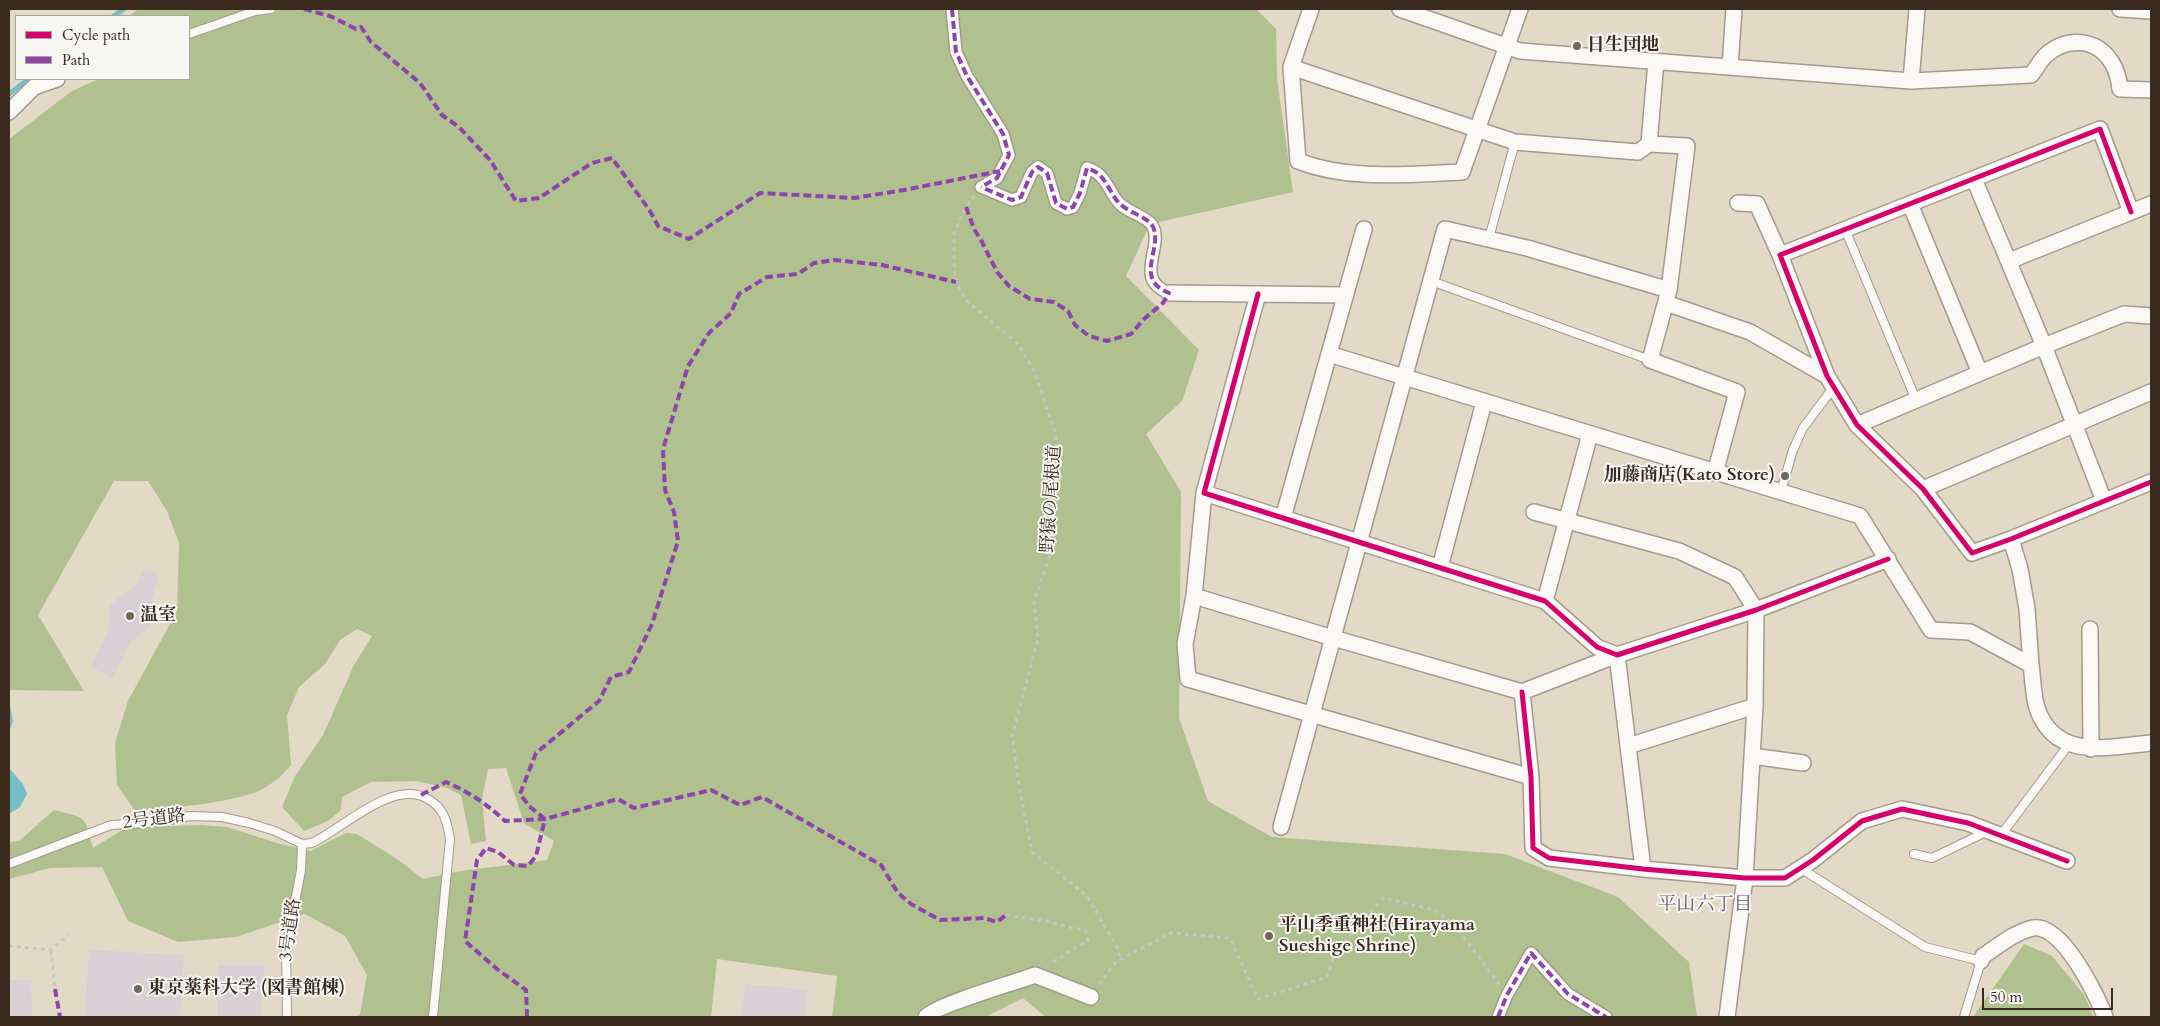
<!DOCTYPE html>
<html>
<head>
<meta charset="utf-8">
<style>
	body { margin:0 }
	#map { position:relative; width:2160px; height:1026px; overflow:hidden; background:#e2d9c6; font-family:Cardo,serif }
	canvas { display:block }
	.frame { position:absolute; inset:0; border:10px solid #3b2a1e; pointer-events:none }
	.legend { position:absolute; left:15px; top:15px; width:175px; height:65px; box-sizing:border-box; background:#f6f6f2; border:1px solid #aba49d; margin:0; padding:6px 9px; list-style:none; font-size:15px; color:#3b2a1e }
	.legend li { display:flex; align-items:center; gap:10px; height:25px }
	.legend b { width:25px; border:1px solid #aba49d }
	.scale { position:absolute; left:1982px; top:988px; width:131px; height:22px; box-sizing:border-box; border:2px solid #3b2a1e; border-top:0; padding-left:6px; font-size:15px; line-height:18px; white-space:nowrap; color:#3b2a1e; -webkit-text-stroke:4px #f6f6f2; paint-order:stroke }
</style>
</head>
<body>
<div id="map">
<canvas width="2160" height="1026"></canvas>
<div class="frame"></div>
<ul class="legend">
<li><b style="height:6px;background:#d6006c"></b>Cycle path</li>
<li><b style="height:6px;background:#8e44ad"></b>Path</li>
</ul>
<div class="scale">50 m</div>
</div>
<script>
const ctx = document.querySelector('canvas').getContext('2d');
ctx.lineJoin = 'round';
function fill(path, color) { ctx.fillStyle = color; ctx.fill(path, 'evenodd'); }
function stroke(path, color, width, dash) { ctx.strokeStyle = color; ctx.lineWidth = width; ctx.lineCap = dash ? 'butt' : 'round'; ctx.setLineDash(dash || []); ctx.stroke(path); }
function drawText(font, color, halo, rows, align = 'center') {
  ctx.font = font + ' Cardo,"Noto Serif JP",serif'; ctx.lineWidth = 4; ctx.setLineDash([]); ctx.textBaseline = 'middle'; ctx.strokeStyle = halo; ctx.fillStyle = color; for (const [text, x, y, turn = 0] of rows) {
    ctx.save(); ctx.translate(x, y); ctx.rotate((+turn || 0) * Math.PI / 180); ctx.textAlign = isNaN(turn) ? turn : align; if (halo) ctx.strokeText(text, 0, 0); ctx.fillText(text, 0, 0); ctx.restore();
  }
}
const forest = new Path2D(`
	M138,9H1256L1276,29L1277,79L1293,192L1150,224L1126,276L1199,350L1182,401L1146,434L1181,492L1179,718L1208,801L1272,837L1505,854L1618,897L1689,962L1697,1017H1046L1023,998L985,1017H832L837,976L717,959L711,1017H356L360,1014L367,975L345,936L305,914L236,937L178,942L128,921L102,867L50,868L9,879V842L19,841L54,810C88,819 84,814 93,848L124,829L142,827L201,825L227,827L280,844L311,851L346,833L357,834L400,861L423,879L461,871L547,860L554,841L524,823L506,768L488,769L482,799L486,841L471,844L461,795L447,788L416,781L371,782L342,797L341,810L328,821L304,831L282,807L295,776L323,735L354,665L372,636L357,629L340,640L325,664L299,687L287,715L291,765C282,776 268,788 254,793C216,805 174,807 135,811L117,785L115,743L128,701L177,611L179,543L167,511L148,481H114L38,615L84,691L9,690V139L72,91L99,79H189V16H129Z
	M2024,944L2052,956L2085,996L2093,1017H1973Z`);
const water = new Path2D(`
	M9,701L13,721L9,732Z
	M9,768L23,784L27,794L20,807L9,814Z`);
const stream = new Path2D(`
	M114,16L124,9
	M9,94L29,79`);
const building = new Path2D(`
	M146,566L159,577L152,597L150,627L130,642L112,678L91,667L109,628L110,605L137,584Z
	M89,950L184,955L180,1017H85Z
	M218,965H265L260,1017H217Z
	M9,980H31L32,1017H9Z
	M745,984L808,990L805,1017H742Z`);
const path = new Path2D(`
	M974,196L966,207L954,233V264L956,282L967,301L1017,343L1034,370L1056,435V493L1050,555L1034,601L1038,639L1012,736L1019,786L1032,852L1086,895L1116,945L1121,959
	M1006,915L1046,921L1086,931L1088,940L1050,964
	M9,946L51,950L68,935
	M51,950L55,989
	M1099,984L1117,961L1171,933L1230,938L1258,999L1327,977L1335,953L1383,898L1435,910L1456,927L1499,984`);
const service = new Path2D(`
	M189,34L255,11L271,9
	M1845,229L1916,400
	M1489,238L1515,142
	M1431,281L1650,360
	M1781,491L1793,450L1803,428L1833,388
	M2001,835L2070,743
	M1914,854L1932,858L1988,831
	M9,864L111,825L159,822L190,816L222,817L249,823L275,831L302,844L312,843C343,828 392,780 426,798C444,807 447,821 450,839L433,1017
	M1800,868L1925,947L1981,961L1964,1017
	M287,1017L286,949L301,870L302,844`);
const pedestrian = new Path2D(`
	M952,9L956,52L967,76L1003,134L1009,155L997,178L981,187
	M981,187L1012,200L1021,197L1032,172L1038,167L1047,173L1056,203L1067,209L1073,207L1080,193L1087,168C1107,174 1108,192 1120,204C1128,212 1147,217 1152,225C1165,246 1132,279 1169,293
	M1498,1017L1507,995L1531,953L1568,994L1606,1017`);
const minor = new Path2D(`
	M1311,9L1291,67L1298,161C1349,181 1408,174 1462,172L1520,9
	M1400,9L1520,51L1911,81L2031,75C2036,69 2040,61 2045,56C2066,36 2097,38 2112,63C2117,71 2119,79 2120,89L2151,90
	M2120,9L2151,11
	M1730,66L1734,9
	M1291,67L1515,142L1638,152L1649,144L1656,61
	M1911,81L1917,9
	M9,112L34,87L57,79
	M1649,144L1687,146L1669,290L1650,360L1737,392L1715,473
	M1974,179L2044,346L2104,501
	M1738,203L1757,204L1780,255
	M1910,204L1980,373
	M2131,212L2100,129L1780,255L1827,376L1857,425L1923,489L1972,553L2011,539L2151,482
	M2009,261L2151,204
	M1169,293L1346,295
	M1258,294L1204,493L1545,601L1597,647L1617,655L1756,610L1888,559
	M1666,303L1750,332L1827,376
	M1329,354L1860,516L1931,630L1970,632L2031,665C2033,679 2033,695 2037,708C2055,761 2108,747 2151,743
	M1857,425L2044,346L2124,314L2151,316
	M1923,489L2151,392
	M1204,493L1194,596L1333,638L1522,692L1617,655L1643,869
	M1534,512L1679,551L1735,577L1756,610L1755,706L1745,878L1727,1017
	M1283,518L1364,229
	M2011,539L2020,569L2027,609L2031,665
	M1440,567L1484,402
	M1194,596L1185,644L1188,679L1531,777
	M1545,601L1590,434
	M2090,629L2091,749
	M1522,692L1531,777L1533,848L1549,858L1643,869L1745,878H1785L1813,860L1862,821L1902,809L1968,823L2067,861
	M1628,746L1755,706
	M1752,756L1803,763
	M1281,827L1445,229L1527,248L1669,290
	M1981,961L1983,956C1998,946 2015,932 2033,928C2062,923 2097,995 2105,1017
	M926,1017C933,1006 1017,982 1035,975L1091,997`);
const quiet = new Path2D(`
	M304,9L330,16L356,29L361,27L371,42L420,83L442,115L459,127L490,160L516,201L539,198L592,163L612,158L650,211L658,226L689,239L760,193L854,198L904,190L1000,171
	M952,9L956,52L967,76L1003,134L1009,155L997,178L981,187
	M966,207L974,229L981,240L997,272L1009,286L1030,299L1054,302L1068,311L1075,325L1089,336L1107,341L1131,334L1144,319L1163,303L1169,293C1132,279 1165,246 1152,225C1147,217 1128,212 1120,204C1108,192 1107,174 1087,168L1080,193L1073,207L1067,209L1056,203L1047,173L1038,167L1032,172L1021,197L1012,200L981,187
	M421,795L446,782C469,792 487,804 505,821L545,819L618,799L634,808L711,790L740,805L762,797L881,865L898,893L911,904L940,920L984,918L997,922L1006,915
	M545,819L529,806L520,794L536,753L599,701L611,677L629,672L652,624L678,541L674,512L665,490L663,449L688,366L709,333L731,313L739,294L767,277L798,274L814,263L835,260L882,265L956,282
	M55,989L60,1017
	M527,1017L526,990L497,969L465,941L477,860L486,848L498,852L514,865L528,866L536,856L545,819
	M1498,1017L1507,995L1531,953L1568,994L1606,1017`);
const cycleway = new Path2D(`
	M2131,212L2100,129L1780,255L1827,376L1857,425L1923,489L1972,553L2011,539L2151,482
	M1258,294L1204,493L1545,601L1597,647L1617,655L1756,610L1888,559
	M1522,692L1531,777L1533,848L1549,858L1643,869L1745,878H1785L1813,860L1862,821L1902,809L1968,823L2067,861`);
const markers = [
	[1577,46,5,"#756759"],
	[1785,476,5,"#756759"],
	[130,616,5,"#756759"],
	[1269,936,5,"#756759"],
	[138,989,5,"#756759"]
];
const poiNames = [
	["日生団地",1587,46],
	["加藤商店(Kato Store)",1775,476,"right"],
	["温室",140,616],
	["平山季重神社(Hirayama",1279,926],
	["Sueshige Shrine)",1279,947],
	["東京薬科大学 (図書館棟)",148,989]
];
const streetNames = [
	["野猿の尾根道",1052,499,-86],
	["2号道路",154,820,-7],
	["3号道路",291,930,-82]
];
const neighbourhoodNames = [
	["平山六丁目",1705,906]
];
fill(forest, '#b0c08f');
fill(water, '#74bfc1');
stroke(stream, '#74bfc1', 5);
fill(building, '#d9cfd4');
stroke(service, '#a29b8e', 10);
stroke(pedestrian, '#a29b8e', 14);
stroke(minor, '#a29b8e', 18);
stroke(path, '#c8c5c1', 3, [4, 4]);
stroke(service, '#fbf9f6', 8);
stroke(pedestrian, '#fbf9f6', 11);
stroke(minor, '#fbf9f6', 15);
stroke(quiet, '#8e44ad', 4, [8, 4]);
stroke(cycleway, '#d6006c', 5);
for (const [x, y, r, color] of markers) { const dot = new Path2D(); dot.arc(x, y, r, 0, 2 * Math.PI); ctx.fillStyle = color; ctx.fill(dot); stroke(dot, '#f6f6f2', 2); }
drawText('bold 18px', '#3b2a1e', '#f6f6f2', poiNames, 'left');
drawText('18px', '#3b2a1e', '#f6f6f2', streetNames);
drawText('19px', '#6d596a', '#f6f6f2', neighbourhoodNames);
</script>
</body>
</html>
